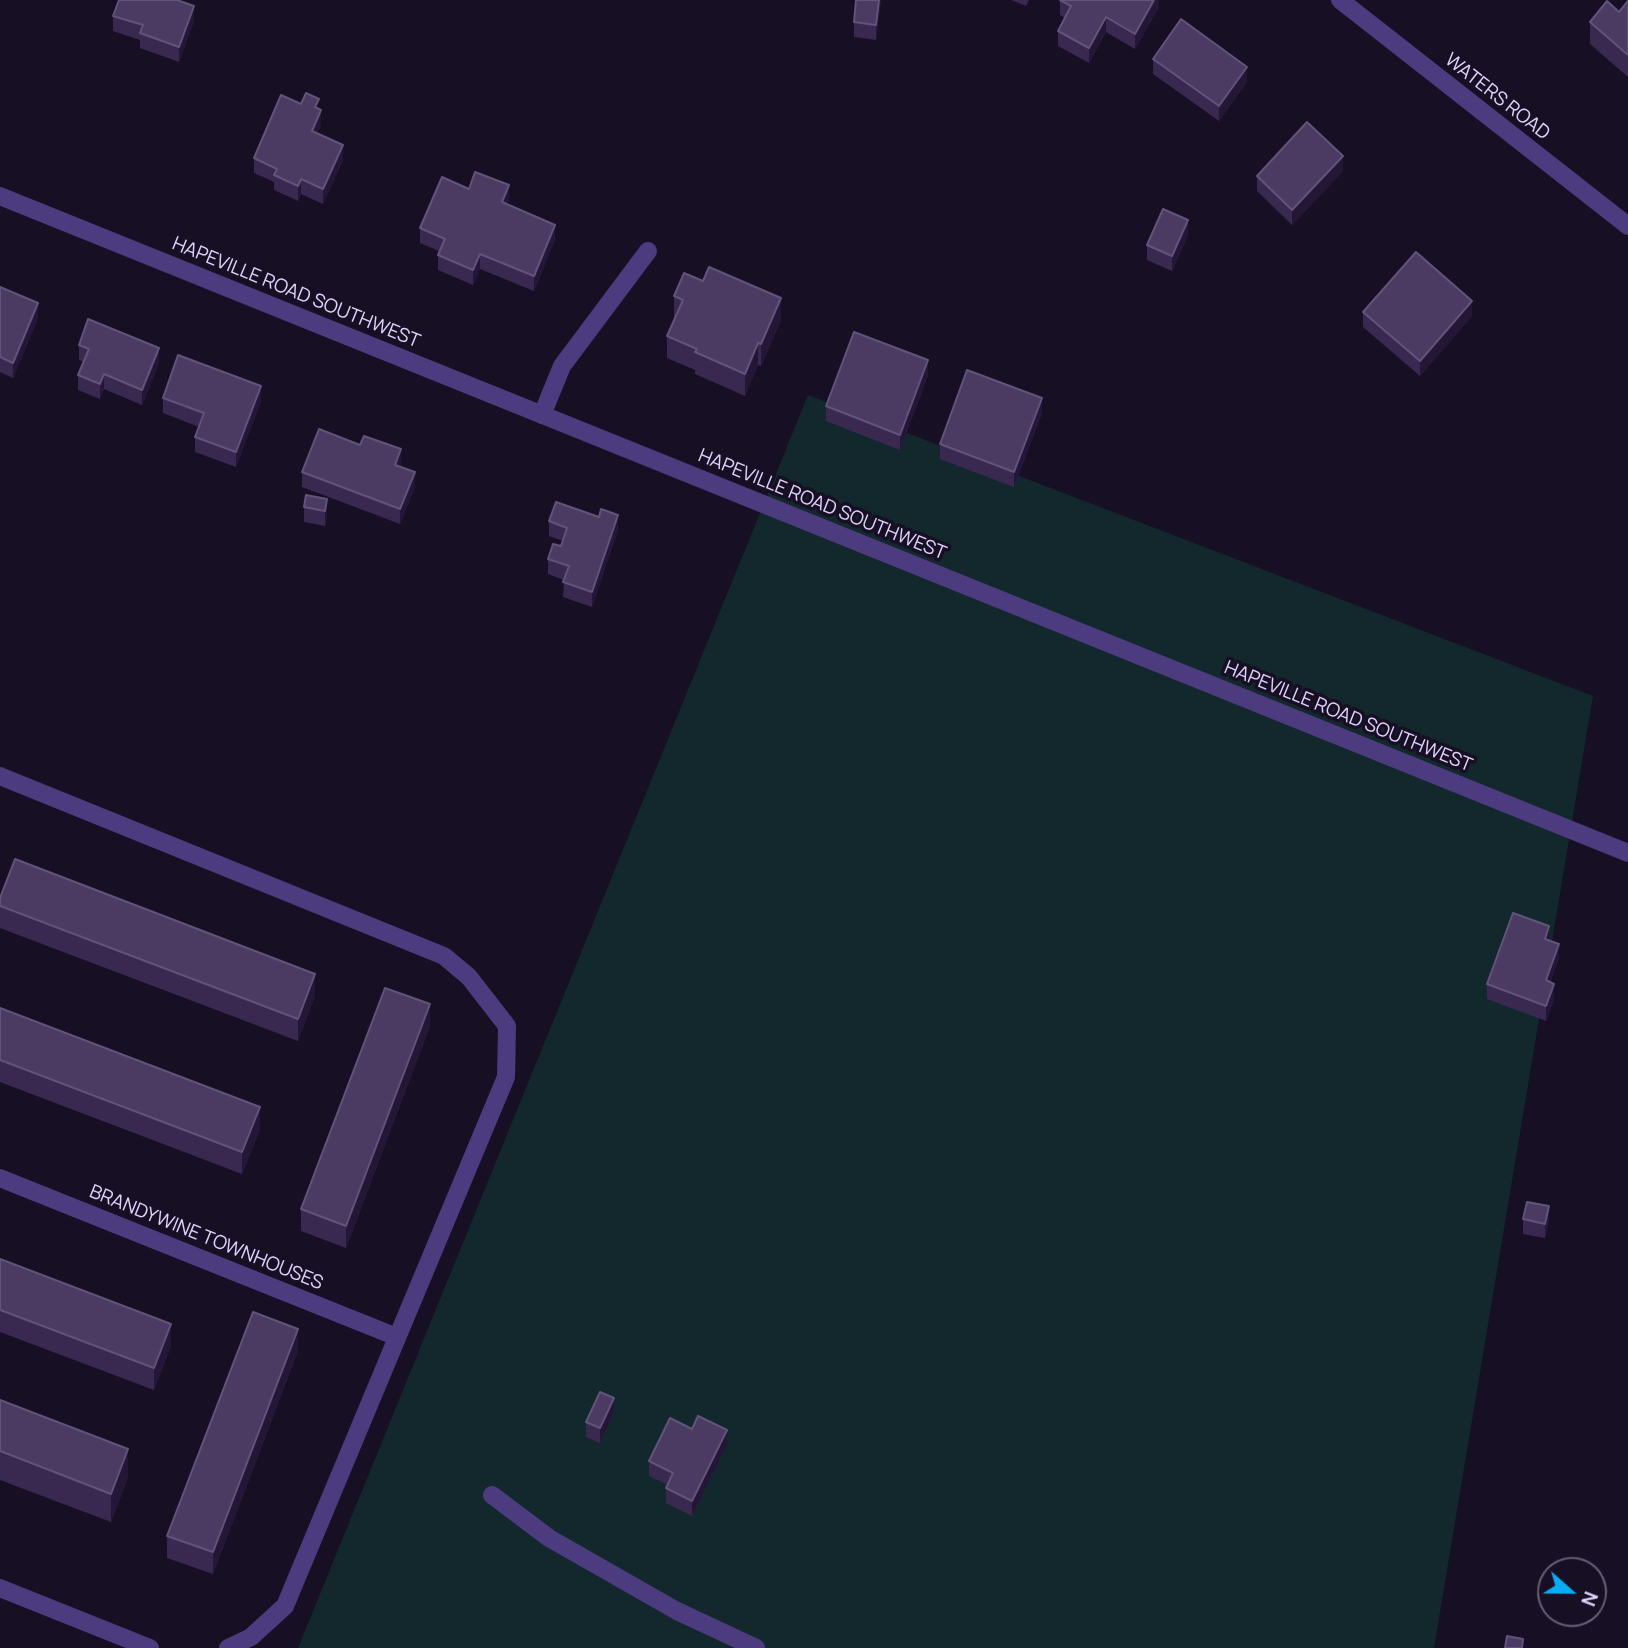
<!DOCTYPE html>
<html>
<head>
<meta charset="utf-8">
<style>
	body { margin:0 }
	#map { position:relative; width:1628px; height:1648px; overflow:hidden; background:#170f23; font-family:Manrope,sans-serif }
	canvas { display:block }
	.north { position:absolute; left:1537px; top:1557px; width:70px; height:70px; box-sizing:border-box; background:#170f23; border:2px solid #675d7a; border-radius:50%; rotate:111deg; font-size:19px; font-weight:700; line-height:28px; text-align:center; color:#e0d2fd }
	.north::after { content:''; display:block; margin:auto; width:24px; height:32px; background:#08abf4; clip-path:polygon(50% 0,100% 100%,50% 72%,0 100%) }
</style>
</head>
<body>
<div id="map">
<canvas width="1628" height="1648"></canvas>
<div class="north">N</div>
</div>
<script>
const ctx = document.querySelector('canvas').getContext('2d');
ctx.lineJoin = 'round';
function fill(path, color) { ctx.fillStyle = color; ctx.fill(path, 'evenodd'); }
function stroke(path, color, width, dash) { ctx.strokeStyle = color; ctx.lineWidth = width; ctx.lineCap = dash ? 'butt' : 'round'; ctx.setLineDash(dash || []); ctx.stroke(path); }
function drawText(font, color, halo, rows, align = 'center') {
  ctx.font = font + ' Manrope,sans-serif'; ctx.lineWidth = 7; ctx.setLineDash([]); ctx.textBaseline = 'middle'; ctx.strokeStyle = halo; ctx.fillStyle = color; for (const [text, x, y, turn = 0] of rows) {
    ctx.save(); ctx.translate(x, y); ctx.rotate((+turn || 0) * Math.PI / 180); ctx.textAlign = isNaN(turn) ? turn : align; if (halo) ctx.strokeText(text, 0, 0); ctx.fillText(text, 0, 0); ctx.restore();
  }
}
const green = new Path2D(`
	M808,395L1593,696L1434,1648H298Z`);
const service = new Path2D(`
	M542,415L562,366L648,251
	M0,1178L397,1337`);
const minor = new Path2D(`
	M1340,0L1628,226
	M0,776L444,956L469,977L507,1026L506,1077L285,1606L251,1637L228,1648
	M492,1495L549,1538L677,1611L756,1648
	M0,1588L150,1648`);
const tertiary = new Path2D(`
	M0,196L1628,853`);
const wall = new Path2D(`
	M881,0L876,40L854,37V22Z
	M1011,0H1029L1026,6Z
	M1060,0H1159V7L1135,49L1106,32L1089,63L1058,46V31L1065,18L1060,15Z
	M1628,1V77L1590,44V22L1619,12Z
	M113,16L194,21L179,62L140,48V40L113,31Z
	M1153,59L1247,82L1219,121L1153,74Z
	M301,104L319,109L321,125L317,134L343,160L323,204L301,194L298,201L274,190V182L254,173V158Z
	M1343,171L1292,225L1257,191V176Z
	M469,189L509,200L507,205L555,240L534,291L480,269L473,285L438,270V255L439,251L420,243V228Z
	M1188,235L1172,271L1147,260V245Z
	M0,287L38,318L13,378L0,372Z
	M674,296L781,320L761,366L758,365L745,396L695,374V370L667,358V336L675,318H674Z
	M1363,312L1472,316L1420,376L1363,327Z
	M79,345L159,363L142,405L104,389L100,399L78,390V375L84,362L79,360Z
	M928,375L900,450L826,421V406Z
	M163,398L261,401L236,467L195,452V437L199,427L163,413Z
	M1042,413L1014,487L940,459V444Z
	M401,464L400,467L415,487L400,524L302,487V472Z
	M327,499V514L325,526L304,522V507Z
	M549,521L618,530L592,607L563,597L564,580L548,574V559L561,546L563,541L549,536Z
	M0,898L315,996L298,1041L0,928Z
	M1549,940L1559,958L1550,982L1554,999L1546,1021L1487,999V984Z
	M0,1008L260,1129L242,1174L0,1082Z
	M430,1026L346,1248L301,1231V1209Z
	M1523,1219L1549,1221L1545,1238L1523,1234Z
	M0,1259L171,1346L154,1390L0,1332Z
	M298,1351L213,1574L167,1558V1536Z
	M0,1400L128,1477L111,1522L0,1480Z
	M614,1413L600,1443L586,1437V1422Z
	M727,1445L692,1516L666,1503V1488L668,1485L649,1476V1461Z`);
const shadedWall = new Path2D(`
	M879,0H881L876,40V25Z
	M1154,0H1159V7L1135,49V34Z
	M194,6V21L179,62V47Z
	M1106,17V32L1089,63V48Z
	M1247,67V82L1219,121V106Z
	M321,110V125L312,146V131Z
	M343,145V160L323,204V189Z
	M1343,156V171L1292,225V210Z
	M301,179V194L298,201V186Z
	M509,185V200L502,217V202Z
	M1188,220V235L1172,271V256Z
	M555,225V240L534,291V276Z
	M480,254V269L473,285V270Z
	M781,298V320L761,366V344Z
	M1472,301V316L1420,376V361Z
	M38,303V318L13,378V363Z
	M758,343V365L745,396V374Z
	M159,348V363L142,405V390Z
	M928,360V375L900,450V435Z
	M104,374V389L100,399V384Z
	M261,386V401L236,467V452Z
	M1042,398V413L1014,487V472Z
	M401,449V464L395,480V465Z
	M415,472V487L400,524V509Z
	M327,499V514L325,526V511Z
	M618,515V530L592,607V592Z
	M1549,926V941L1545,939Z
	M1559,944V958L1546,995V980Z
	M315,974V996L298,1041V1019Z
	M1554,984V999L1546,1021V1006Z
	M430,1004V1026L346,1248V1226Z
	M260,1107V1129L242,1174V1152Z
	M1549,1206V1221L1545,1238V1224Z
	M171,1324V1346L154,1390V1368Z
	M298,1329V1351L213,1574V1552Z
	M614,1398V1413L600,1443V1428Z
	M727,1430V1445L692,1516V1501Z
	M128,1449V1477L111,1522V1494Z`);
const building = new Path2D(`
	M119,0H177L194,6L179,47L140,33L143,25L113,16Z
	M856,0H879L876,25L854,22Z
	M1060,0H1154L1135,34L1106,17L1089,48L1058,31L1071,6Z
	M1607,1L1619,12L1628,1V55L1590,22Z
	M1181,19L1247,67L1219,106L1153,59Z
	M306,93L319,99L315,107L321,110L312,131L343,145L323,189L301,179L298,186L274,175L277,169L254,158L281,95L301,104Z
	M1307,122L1343,156L1292,210L1257,176Z
	M475,172L509,185L502,202L555,225L534,276L480,254L473,270L438,255L445,239L420,228L442,177L469,189Z
	M1163,209L1188,220L1172,256L1147,245Z
	M1416,252L1472,301L1420,361L1363,312Z
	M709,267L781,298L761,344L758,343L745,374L695,352L697,349L667,336L683,300L674,296L684,273L703,281Z
	M0,287L38,303L13,363L0,357Z
	M88,319L159,348L142,390L104,374L100,384L78,375L89,349L79,345Z
	M854,332L928,360L900,435L826,406Z
	M178,355L261,386L236,452L195,437L204,413L163,398Z
	M967,370L1042,398L1014,472L940,444Z
	M319,429L360,445L364,436L401,449L395,465L415,472L400,509L302,472Z
	M306,495L327,499L325,511L304,507Z
	M556,502L599,517L601,509L618,515L592,592L563,582L569,566L548,559L553,544L561,546L567,528L549,521Z
	M15,859L315,974L298,1019L0,906V898Z
	M1513,913L1549,926L1545,939L1559,944L1546,980L1554,984L1546,1006L1487,984Z
	M385,988L430,1004L346,1226L301,1209Z
	M0,1008L260,1107L242,1152L0,1060Z
	M1527,1202L1549,1206L1545,1224L1523,1219Z
	M0,1259L171,1324L154,1368L0,1310Z
	M253,1312L298,1329L213,1552L167,1536Z
	M600,1392L614,1398L600,1428L586,1422Z
	M0,1400L128,1449L111,1494L0,1451Z
	M698,1416L727,1430L692,1501L666,1488L673,1473L649,1461L670,1418L692,1429Z
	M1507,1636L1523,1639L1522,1648H1505Z`);
const streetNames = [
	["WATERS ROAD",1497,97,38],
	["HAPEVILLE ROAD SOUTHWEST",296,293,22],
	["HAPEVILLE ROAD SOUTHWEST",822,505,22],
	["HAPEVILLE ROAD SOUTHWEST",1348,717,22],
	["BRANDYWINE TOWNHOUSES",206,1238,22]
];
fill(green, '#12282d');
stroke(service, '#4d3b80', 18);
stroke(minor, '#4d3b80', 18);
stroke(tertiary, '#4d3b80', 18);
fill(wall, '#392950');
fill(shadedWall, '#241736');
fill(building, '#4b3b63');
stroke(building, '#62537b', 2);
drawText('19px', '#e0d2fd', '#170f23', streetNames);
</script>
</body>
</html>
